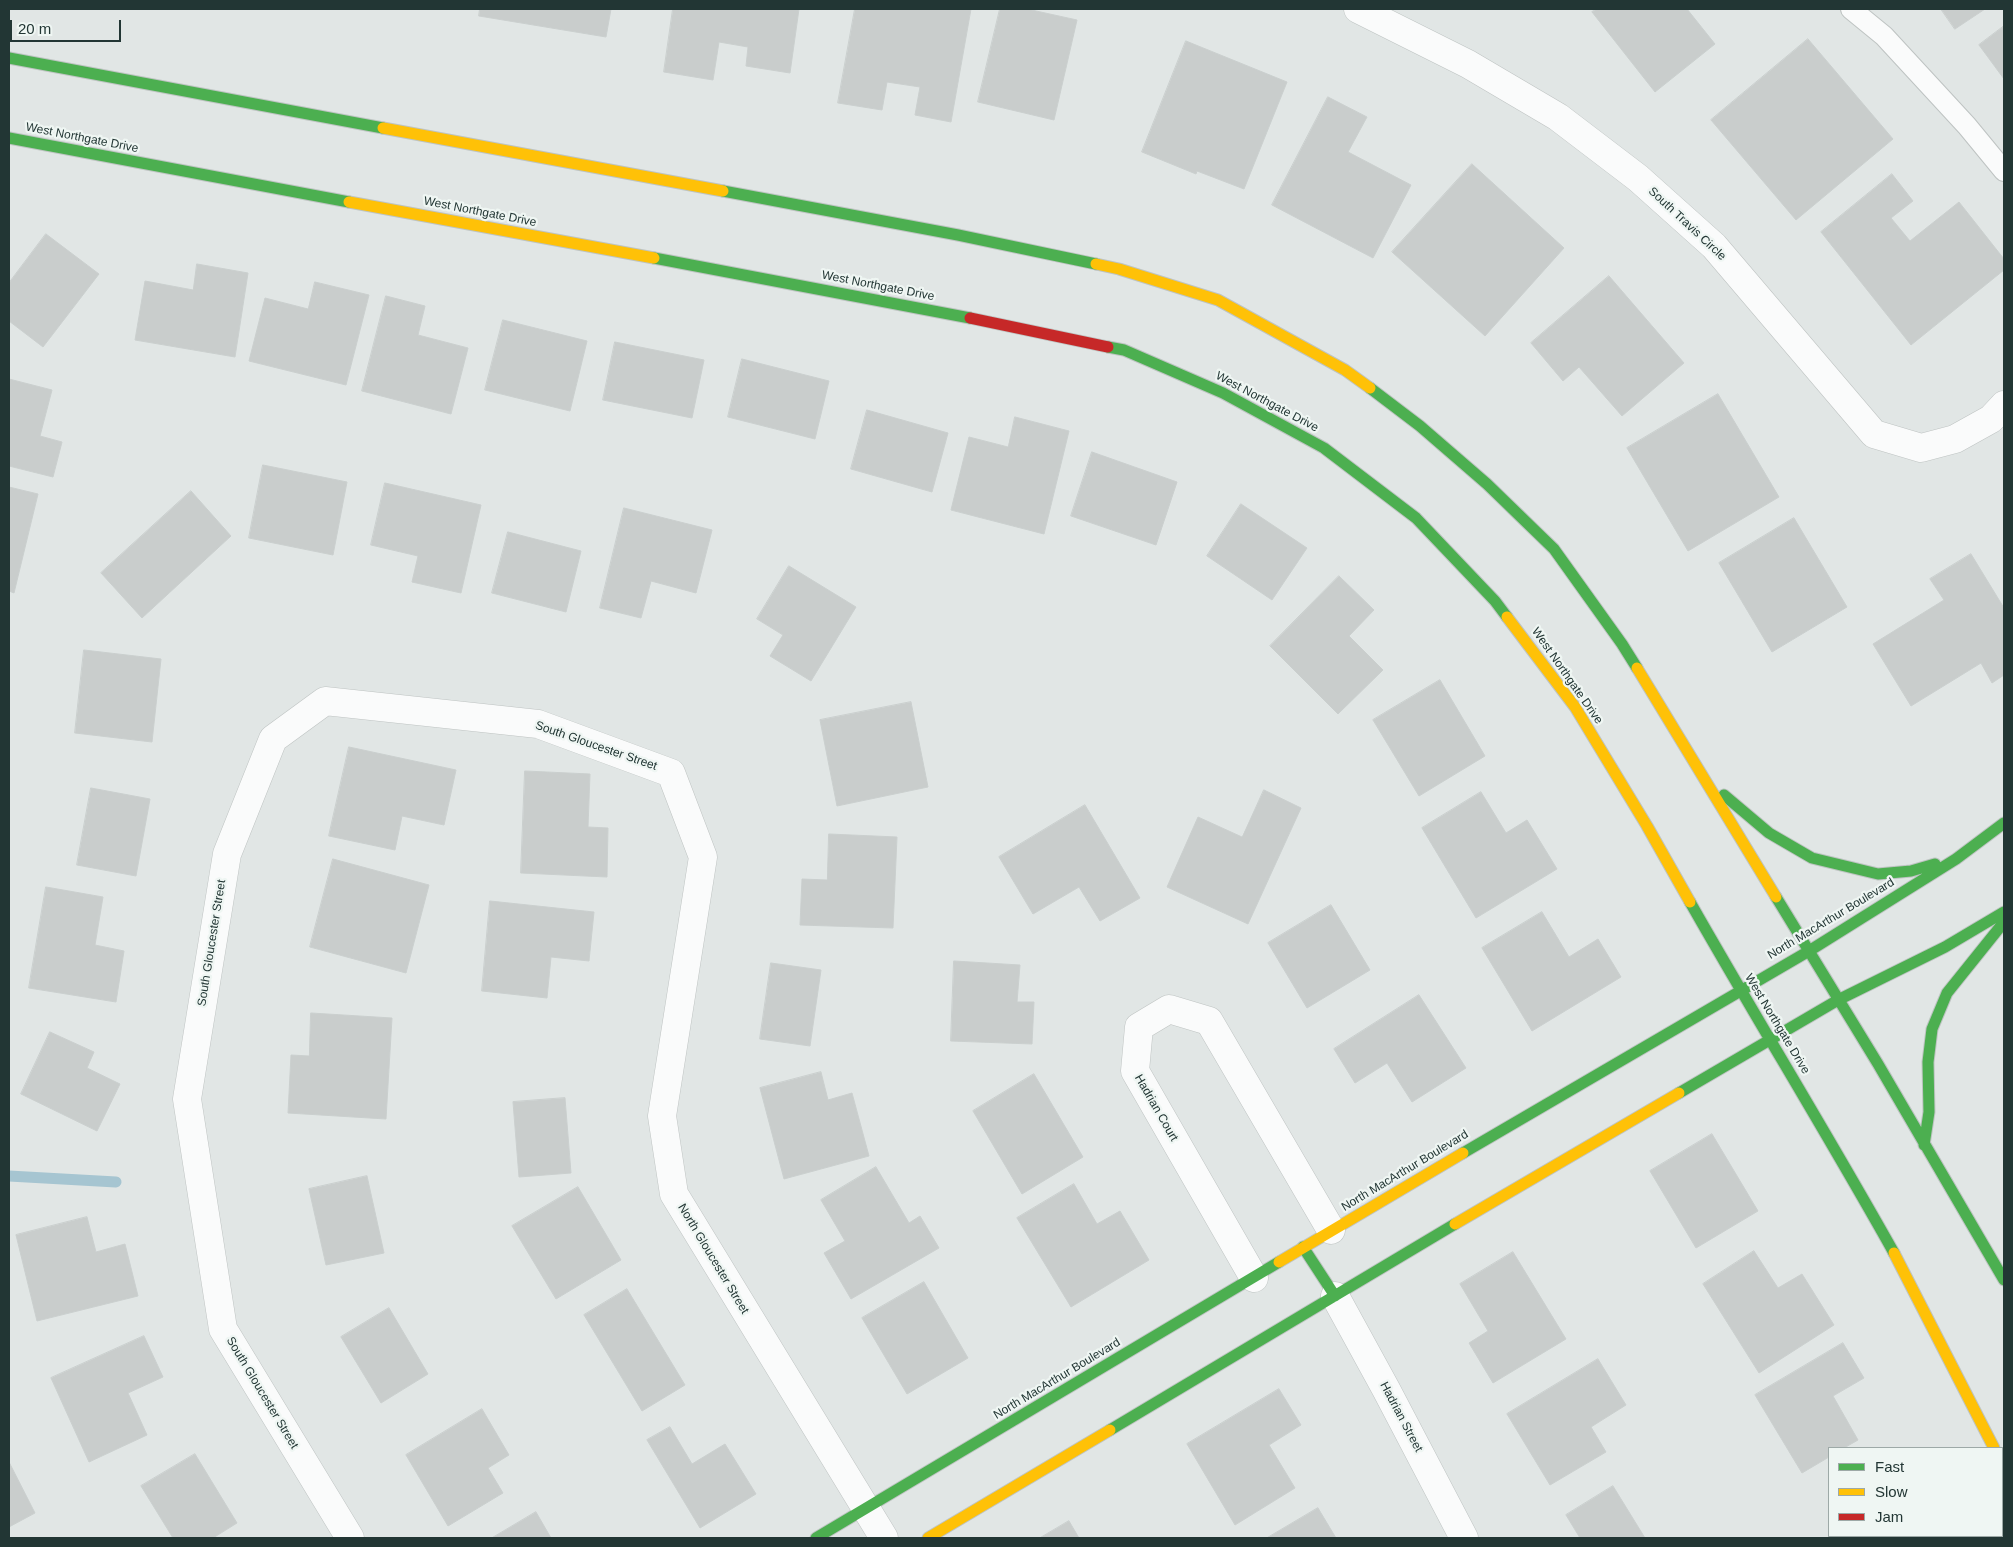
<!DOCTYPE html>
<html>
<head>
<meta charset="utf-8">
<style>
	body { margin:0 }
	#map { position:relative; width:2013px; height:1547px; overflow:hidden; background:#e1e6e5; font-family:Helvetica,sans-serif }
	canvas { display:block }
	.frame { position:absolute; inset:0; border:10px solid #223634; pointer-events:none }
	.legend { position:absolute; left:1828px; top:1447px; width:175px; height:90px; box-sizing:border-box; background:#eff6f3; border:1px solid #9da9a7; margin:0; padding:6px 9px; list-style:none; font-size:15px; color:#223634 }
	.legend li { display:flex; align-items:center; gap:10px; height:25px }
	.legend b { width:25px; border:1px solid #9da9a7 }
	.scale { position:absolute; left:10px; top:20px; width:111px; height:22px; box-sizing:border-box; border:2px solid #223634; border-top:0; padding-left:6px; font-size:15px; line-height:18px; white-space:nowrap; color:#223634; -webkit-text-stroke:4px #eff6f3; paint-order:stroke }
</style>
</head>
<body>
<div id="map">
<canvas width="2013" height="1547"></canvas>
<div class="frame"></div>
<ul class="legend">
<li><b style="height:6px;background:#4caf50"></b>Fast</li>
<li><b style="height:6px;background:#ffc107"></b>Slow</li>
<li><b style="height:6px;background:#c62828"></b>Jam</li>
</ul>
<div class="scale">20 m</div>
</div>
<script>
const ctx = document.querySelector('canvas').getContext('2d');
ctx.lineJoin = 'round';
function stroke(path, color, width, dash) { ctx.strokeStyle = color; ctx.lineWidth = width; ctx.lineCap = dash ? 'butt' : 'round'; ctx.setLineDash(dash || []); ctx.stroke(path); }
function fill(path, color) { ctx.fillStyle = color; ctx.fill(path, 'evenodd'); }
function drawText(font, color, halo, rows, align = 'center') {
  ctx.font = font + ' Helvetica,sans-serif'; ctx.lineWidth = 4.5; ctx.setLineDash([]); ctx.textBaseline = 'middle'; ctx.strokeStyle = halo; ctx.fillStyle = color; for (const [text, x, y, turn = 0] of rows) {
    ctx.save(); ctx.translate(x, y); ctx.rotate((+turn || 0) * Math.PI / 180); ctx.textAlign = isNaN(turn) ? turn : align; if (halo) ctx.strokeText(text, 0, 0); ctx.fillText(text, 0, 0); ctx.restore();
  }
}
const stream = new Path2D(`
	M9,1176L116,1182`);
const building = new Path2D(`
	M480,9H611L606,37L479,16Z
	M673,9H799L790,73L746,66L748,47L719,42L713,80L664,72Z
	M855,9H971L951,122L915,115L920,87L887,82L882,110L838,103Z
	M1000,9H1027L1077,20L1054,120L978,102Z
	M1597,9H1687L1715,44L1655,92L1592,12Z
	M1941,9H1985L1955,29Z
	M2004,26V79L1979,45Z
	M1808,39L1893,139L1796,220L1711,120Z
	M1186,41L1287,82L1244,189L1197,171L1196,174L1142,152Z
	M1328,97L1367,117L1348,152L1411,185L1373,258L1272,205Z
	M1472,164L1564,248L1485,336L1392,252Z
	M1892,174L1913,201L1891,218L1910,241L1959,202L2004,259V270L1911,345L1821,232Z
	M46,234L99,274L43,347L9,321V283Z
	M197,264L248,273L235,357L135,340L145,281L193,290Z
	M1609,276L1684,363L1622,416L1579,367L1563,381L1531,343Z
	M315,282L369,295L346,385L249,361L265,298L308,309Z
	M386,296L425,306L418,335L468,348L451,414L362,391Z
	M503,320L587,341L570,411L485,390Z
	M615,342L704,360L692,418L603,400Z
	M742,359L829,381L815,439L728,417Z
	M9,379L52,390L40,436L62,442L53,477L9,466Z
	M1718,394L1779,497L1688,551L1627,448Z
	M867,410L948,433L932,492L851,469Z
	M1015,417L1069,431L1044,534L951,510L969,437L1008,447Z
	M1092,452L1177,482L1156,545L1071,516Z
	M263,465L347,482L333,555L249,538Z
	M385,483L481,505L461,593L412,582L418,556L371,545Z
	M9,487L38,494L14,593L9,591Z
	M191,491L231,536L142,618L101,573Z
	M1241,504L1307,548L1272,600L1207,556Z
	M624,508L712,530L696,593L651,581L641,618L600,608Z
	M1794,518L1847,607L1772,652L1719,563Z
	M508,532L581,551L566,612L492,593Z
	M1971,554L2004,608V675L1992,683L1981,663L1911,706L1873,644L1944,600L1930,579Z
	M789,566L856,607L811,681L770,656L783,635L757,619Z
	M1339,576L1374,610L1349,636L1383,670L1338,714L1270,646Z
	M84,650L161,659L152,742L75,733Z
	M1440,680L1485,756L1419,796L1373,720Z
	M911,702L928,787L837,806L820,720Z
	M349,747L456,770L444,825L402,816L395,850L329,836Z
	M525,771L590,774L588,827L608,828L607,877L521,873Z
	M91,788L150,799L136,876L77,865Z
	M1264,790L1301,808L1248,924L1167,887L1198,817L1242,837Z
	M1481,792L1506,833L1527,820L1557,869L1476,918L1422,828Z
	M1085,805L1140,898L1100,921L1079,887L1033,914L999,857Z
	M829,834L897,837L893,928L800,925L802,879L827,880Z
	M333,859L429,885L406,973L310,947Z
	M46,887L103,897L95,945L124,951L116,1002L29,988Z
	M490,901L594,912L589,961L551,957L547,998L482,991Z
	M1331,905L1370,970L1307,1008L1268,943Z
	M1542,912L1569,957L1598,939L1621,977L1532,1031L1482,948Z
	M954,961L1020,965L1017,1002H1034L1032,1044L951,1041Z
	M771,963L821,970L810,1046L760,1039Z
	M1419,995L1466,1068L1412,1102L1387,1063L1355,1083L1334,1049Z
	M311,1013L392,1018L386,1119L288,1113L291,1055L309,1056Z
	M50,1032L94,1052L87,1068L120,1084L97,1131L21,1094Z
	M821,1072L828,1100L852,1093L869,1156L784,1179L760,1088Z
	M1034,1074L1083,1157L1022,1194L973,1111Z
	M565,1098L571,1173L519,1177L513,1102Z
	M1712,1134L1758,1211L1696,1248L1650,1171Z
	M876,1167L909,1223L920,1216L939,1248L851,1299L824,1253L845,1241L821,1200Z
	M367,1176L384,1253L326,1265L309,1189Z
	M1074,1184L1097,1224L1120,1211L1149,1260L1071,1307L1017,1218Z
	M578,1187L621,1260L556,1299L512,1226Z
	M87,1217L96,1252L125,1244L138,1296L37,1321L16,1235Z
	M1754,1251L1778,1288L1802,1274L1834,1325L1759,1373L1703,1284Z
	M1513,1252L1566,1339L1493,1383L1469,1343L1488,1331L1460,1284Z
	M924,1282L968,1358L907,1394L862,1318Z
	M627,1289L685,1385L642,1411L584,1315Z
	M389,1308L428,1374L381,1403L341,1337Z
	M144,1336L163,1377L128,1393L147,1435L89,1462L51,1378Z
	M1843,1343L1864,1378L1833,1396L1858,1440L1844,1448H1829V1457L1802,1473L1755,1395Z
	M1598,1359L1626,1405L1591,1427L1606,1452L1550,1485L1507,1414Z
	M1279,1389L1301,1425L1269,1445L1295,1488L1235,1525L1187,1444Z
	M482,1409L509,1455L488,1468L503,1493L448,1526L406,1455Z
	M670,1427L692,1464L725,1444L756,1494L700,1528L647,1440Z
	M195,1454L237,1523L213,1538H173L141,1486Z
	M9,1462L35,1513L9,1527Z
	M1613,1486L1645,1538H1580L1566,1515Z
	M1318,1508L1336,1538H1267Z
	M536,1512L551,1538H492Z
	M1069,1521L1079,1538H1040Z
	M1867,1536H1916L1911,1538H1869Z`);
const lane = new Path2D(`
	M1851,9L1884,36L1967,126L2004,171`);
const street = new Path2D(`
	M1358,9L1468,64L1558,117L1638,178L1714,246L1874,434L1921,448L1955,439L1991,419L2004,405
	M1254,1278L1135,1071L1139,1027L1169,1009L1209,1021L1331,1230
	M1335,1296L1387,1391L1464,1538
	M350,1538L223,1329L187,1099L227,854L273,739L325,701L538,724L671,773L703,857L662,1116L674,1194L884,1538`);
const fast = new Path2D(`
	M9,58L383,128
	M9,138L349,202
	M723,191L958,235L1096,264
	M654,258L970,318
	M1108,347L1124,350L1223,393L1324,448L1416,518L1495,601L1507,617
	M1370,388L1420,426L1487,484L1554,549L1622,644L1637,668
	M1724,795L1769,833L1812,858L1878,874L1911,871L1935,864
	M1776,897L1878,1064L2004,1280
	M1690,902C1757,1020 1828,1135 1894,1253
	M1679,1093L1838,1000L1945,947L2004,912
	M1924,1145L1929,1112L1928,1062L1932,1029L1947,993L2004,922
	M1463,1153L1809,951L1956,859L2004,823
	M1303,1247L1335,1296
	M1110,1430L1455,1224
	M2002,1472L2004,1479
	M816,1538L1279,1262`);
const slow = new Path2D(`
	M383,128L723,191
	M349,202L654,258
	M1096,264L1119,269L1218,300L1345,370L1370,388
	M1507,617L1575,707L1647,826L1690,902
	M1637,668L1776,897
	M1455,1224L1679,1093
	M1894,1253L1994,1448
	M1279,1262L1463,1153
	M928,1538L1110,1430`);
const jam = new Path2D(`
	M970,318L1108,347`);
const streetNames = [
	["West Northgate Drive",82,138,11],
	["West Northgate Drive",480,212,11],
	["South Travis Circle",1687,224,43],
	["West Northgate Drive",878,286,11],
	["West Northgate Drive",1267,402,28],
	["West Northgate Drive",1567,676,55],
	["South Gloucester Street",596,746,19],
	["North MacArthur Boulevard",1831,919,-31],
	["South Gloucester Street",212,943,-81],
	["West Northgate Drive",1777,1024,59],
	["Hadrian Court",1156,1108,60],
	["North MacArthur Boulevard",1405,1171,-31],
	["North Gloucester Street",713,1259,59],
	["North MacArthur Boulevard",1057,1379,-31],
	["South Gloucester Street",262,1393,59],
	["Hadrian Street",1401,1417,62]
];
stroke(stream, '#a6c5d1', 11);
fill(building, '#c9cdcc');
stroke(building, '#cacfce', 1);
stroke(lane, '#bec3c2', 22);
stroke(street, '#bec3c2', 29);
stroke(fast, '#bec4c2', 13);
stroke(slow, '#bec4c2', 13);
stroke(jam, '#bec4c2', 13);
stroke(lane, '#fafbfb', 20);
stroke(street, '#fafbfb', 28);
stroke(fast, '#4caf50', 11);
stroke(slow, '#ffc107', 11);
stroke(jam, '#c62828', 11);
drawText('12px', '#223634', '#eff6f3', streetNames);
</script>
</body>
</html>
